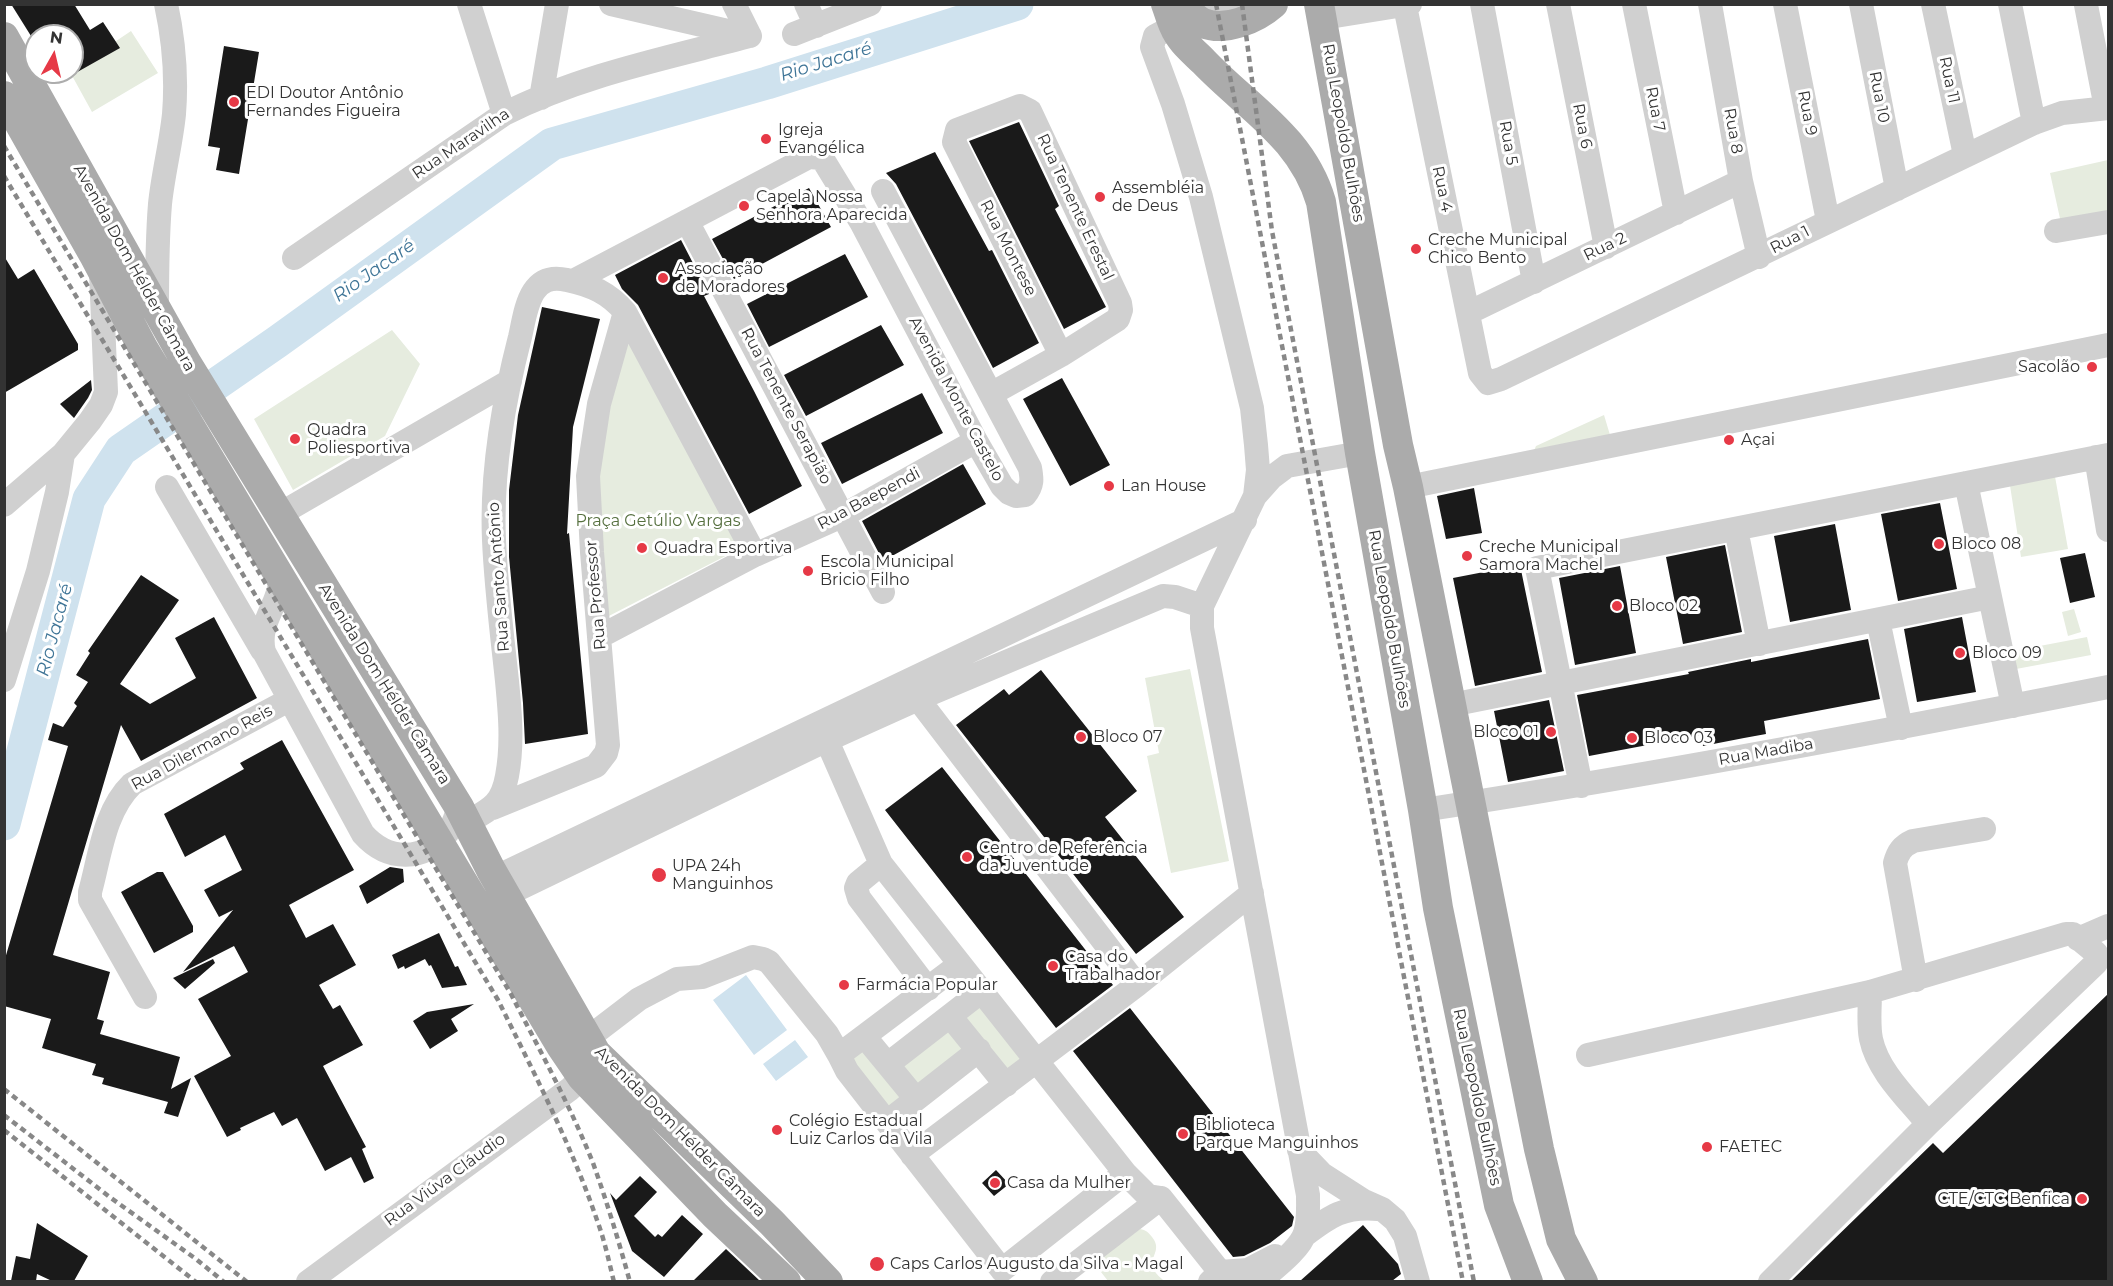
<!DOCTYPE html>
<html>
<head>
<meta charset="utf-8">
<style>
	body { margin:0 }
	#map { position:relative; width:2113px; height:1286px; overflow:hidden; background:#fff; font-family:Montserrat,sans-serif }
	canvas { display:block }
	.frame { position:absolute; inset:0; border:6px solid #333; pointer-events:none }
	.north { position:absolute; left:24px; top:24px; width:60px; height:60px; box-sizing:border-box; background:#fff; border:2px solid #adadad; border-radius:50%; rotate:8deg; font-size:16px; font-weight:700; line-height:24px; text-align:center; color:#333 }
	.north::after { content:''; display:block; margin:auto; width:21px; height:27px; background:#e63946; clip-path:polygon(50% 0,100% 100%,50% 72%,0 100%) }
</style>
</head>
<body>
<div id="map">
<canvas width="2113" height="1286"></canvas>
<div class="frame"></div>
<div class="north">N</div>
</div>
<script>
const ctx = document.querySelector('canvas').getContext('2d');
ctx.lineJoin = 'round';
function fill(path, color) { ctx.fillStyle = color; ctx.fill(path, 'evenodd'); }
function stroke(path, color, width, dash) { ctx.strokeStyle = color; ctx.lineWidth = width; ctx.lineCap = dash ? 'butt' : 'round'; ctx.setLineDash(dash || []); ctx.stroke(path); }
function drawText(font, color, halo, rows, align = 'center') {
  ctx.font = font + ' Montserrat,sans-serif'; ctx.lineWidth = 6; ctx.setLineDash([]); ctx.textBaseline = 'middle'; ctx.strokeStyle = halo; ctx.fillStyle = color; for (const [text, x, y, turn = 0] of rows) {
    ctx.save(); ctx.translate(x, y); ctx.rotate((+turn || 0) * Math.PI / 180); ctx.textAlign = isNaN(turn) ? turn : align; if (halo) ctx.strokeText(text, 0, 0); ctx.fillText(text, 0, 0); ctx.restore();
  }
}
const green = new Path2D(`
	M131,31L158,73L92,112L70,72Z
	M2108,160V213L2061,223L2050,173Z
	M392,330L420,364L385,436L293,490L254,419Z
	M629,344L633,346L741,548L603,619L596,455L624,348Z
	M1604,415L1610,435L1533,453L1536,446Z
	M2054,471L2068,549L2021,557L2009,479Z
	M2074,609L2081,632L2068,636L2062,612Z
	M2087,637L2091,655L2016,669L2008,652Z
	M1190,669L1229,861L1171,873L1147,756L1159,753L1145,678Z
	M978,999L1018,1050L1021,1062L1006,1076L958,1014Z
	M950,1023L970,1048L918,1090L900,1061Z
	M866,1044L911,1099L891,1115L851,1057Z
	M1140,1229C1146,1230 1148,1232 1152,1237C1163,1251 1148,1256 1154,1270C1156,1274 1161,1278 1164,1281H1108L1094,1263Z`);
const water = new Path2D(`
	M746,975L787,1030L754,1055L713,1000Z
	M795,1040L808,1057L776,1081L763,1064Z`);
const river = new Path2D(`
	M4,824L89,499L121,450L277,342L552,144L767,83L1017,4`);
const building = new Path2D(`
	M11,4H74L90,30L103,22L120,48L72,75V36H36V44Z
	M224,46L259,52L239,174L216,170L220,148L208,146Z
	M1019,122L1059,206L1055,209L1106,307L1064,329L969,141Z
	M935,152L989,251L992,250L1039,343L993,368L896,184L886,173Z
	M809,188L831,227L734,279L712,239Z
	M681,240L709,294L704,296L754,391L802,486L749,514L638,305L622,289L615,275Z
	M845,254L868,297L769,347L747,304Z
	M4,256L18,279L34,269L78,344V350L4,393Z
	M542,307L600,319L573,427L567,534L569,533L588,734L525,744L523,703L509,557V490L518,415Z
	M881,325L904,365L806,416L784,375Z
	M1062,378L1110,465L1070,486L1023,399Z
	M91,380L92,390L88,398L74,418L60,404Z
	M922,393L943,433L842,484L821,443Z
	M963,464L986,504L883,561L862,521Z
	M1474,488L1482,533L1446,539L1437,496Z
	M1940,503L1957,589L1898,601L1881,514Z
	M1835,524L1851,610L1790,622L1774,536Z
	M1725,545L1742,632L1683,644L1666,557Z
	M2085,553L2095,597L2070,603L2060,558Z
	M1520,565L1542,672L1475,686L1453,578Z
	M1620,566L1636,653L1575,665L1559,578Z
	M141,575L179,600L120,684L150,704L196,678L175,638L214,617L257,698L141,761L121,725L53,955L110,972L97,1019L104,1021L100,1034L180,1057L171,1089L191,1078L178,1117L164,1113L168,1102L102,1084L104,1078L92,1075L96,1064L42,1048L51,1019L4,1006V962L68,746L48,740L53,723L63,727L77,706L74,703L88,682L76,675L90,653L88,651Z
	M1962,617L1976,692L1917,702L1904,629Z
	M1868,639L1880,699L1764,721L1766,734L1744,738L1703,746L1701,735L1589,756L1577,695L1689,674L1688,672L1751,659V662Z
	M1041,670L1137,791L1105,817L1184,917L1136,954L956,725L1004,689L1009,695Z
	M1549,700L1564,771L1508,782L1494,711Z
	M282,740L354,870L289,905L306,938L333,924L356,965L319,985L333,1009L340,1005L363,1045L323,1066L366,1147L362,1149L374,1178L364,1183L351,1157L325,1171L297,1118L282,1126L274,1112L240,1128L241,1130L227,1137L194,1076L231,1056L198,999L248,972L234,946L183,972L233,910L219,917L204,890L242,870L225,835L185,857L164,814L244,769L240,763Z
	M942,767L1113,985L1056,1028L885,810Z
	M390,867L403,869L404,882L367,904L359,886Z
	M157,872H163L193,926V932L154,953L121,892Z
	M439,933L455,967L458,966L467,985L442,988L431,965L429,966L425,959L405,969L404,966L398,969L392,955Z
	M213,959L215,963L185,989L173,978Z
	M2109,993V1281H1791L1933,1143L1943,1153Z
	M474,1004L451,1019L458,1031L430,1049L413,1021L427,1012Z
	M1130,1008L1294,1217L1292,1226L1270,1243L1244,1256L1233,1257L1073,1051Z
	M996,1170L1009,1184L994,1196L982,1183Z
	M640,1176L657,1192L634,1216L655,1237L658,1234L662,1237L682,1215L703,1234L664,1277L632,1251L610,1193L616,1200Z
	M37,1223L88,1256L74,1281H52L37,1274L36,1281H11L16,1256L30,1259Z
	M1363,1225L1398,1264L1401,1274L1392,1281H1300Z
	M726,1249L760,1281H693Z`);
const minor = new Path2D(`
	M469,4L504,114
	M611,4L745,35
	M734,4L750,36
	M806,4L816,26
	M1209,4L1230,7L1247,4
	M1482,4L1534,282
	M1558,4L1606,247
	M1634,4L1676,213
	M1710,4L1741,181L1759,257
	M1785,4L1828,221
	M1861,4L1897,189
	M1933,4L1965,155
	M2010,4L2034,123
	M2086,5L2106,108
	M1405,6L1480,373L1488,383L1501,379L2034,123L2062,113L2108,108
	M1323,18L1410,4
	M1174,26L1155,36L1152,47L1173,104L1201,197L1252,408L1256,445L1258,470L1255,496L1202,606V628L1308,1195C1308,1208 1309,1221 1305,1233C1300,1250 1272,1270 1259,1282
	M794,34L870,4
	M541,98L557,4
	M687,221L883,592
	M2056,231L2108,222
	M294,258L504,114C581,75 667,58 750,36
	M573,281L809,157L822,158L861,222L976,441L1002,486L1009,493L1016,496L1025,495C1033,485 1032,479 1030,468L883,191
	M157,310C157,274 157,240 160,204C163,174 171,144 174,114C177,77 174,41 166,4
	M1468,313L1741,181
	M991,394L1061,355L1118,319L1121,310L1120,303L1030,111L1020,106L957,130L954,142L1061,355
	M2096,457L2108,530
	M1966,483L2013,706
	M167,487L262,650
	M1408,487L2108,345
	M1255,496L1271,478L1287,466L1360,453
	M4,505L63,454
	M280,514L510,381
	M1736,529L1759,644
	M281,579C278,607 257,623 264,652L363,834C388,862 424,862 448,832C454,825 456,815 459,807
	M1878,620L1901,728
	M599,637L755,555L844,515L976,441
	M4,680L38,571L57,492L63,454L90,421L101,405L106,392L101,273
	M918,699L1137,985L1252,893
	M1451,705L1990,597
	M821,727L881,864L960,964
	M1581,786L1537,568L2108,455
	M493,808L596,766L606,753L608,745L592,552L588,476L599,404L625,312
	M1423,810C1653,775 1881,732 2108,687
	M468,822C491,809 502,804 507,776C513,744 510,712 507,681C502,634 496,587 494,540C491,472 503,403 520,337C526,311 529,271 567,280C591,285 609,293 625,312L755,555
	M881,864L858,883L856,888L859,898L928,989
	M496,877L1245,520
	M506,895L827,740L918,699L1163,596L1175,597L1202,606
	M2078,939L2108,926
	M960,964L1125,1173L1002,1270L847,1071L839,1055Z
	M1916,980L1895,863C1898,852 1902,846 1913,841L1984,829
	M1870,992C1870,1008 1868,1024 1871,1039C1878,1072 1908,1099 1928,1124
	M145,997L90,900V892C100,856 104,811 132,784L289,700
	M950,1016L1006,1085
	M865,1037L916,1099
	M588,1038L639,999L677,979L702,977L753,957L763,959L769,962L827,1034L839,1055
	M1588,1055L1870,992L2066,934H2073L2096,953V963L1928,1124L1770,1282
	M888,1064L982,991
	M887,1122L979,1050
	M1299,1150L1322,1174L1364,1201L1382,1209L1395,1220L1405,1236L1418,1282
	M912,1155L1137,985
	M1161,1198L1220,1272
	M1305,1235C1330,1216 1344,1206 1378,1209
	M308,1282L570,1089L582,1077L590,1063
	M1052,1282L1161,1198L1148,1196L1125,1173
	M1210,1282L1220,1272L1248,1270L1275,1256`);
const major = new Path2D(`
	M1166,4C1169,12 1171,20 1174,26C1180,41 1193,51 1204,62C1248,108 1302,137 1321,202L1360,453L1423,810L1438,908L1499,1205L1528,1282
	M1182,4C1188,11 1194,19 1203,23C1225,32 1256,19 1273,4
	M1319,4L1398,445L1408,487L1539,1149L1561,1239L1583,1282
	M4,37L186,362L459,807L491,870L596,1053L772,1223L828,1282
	M4,96L94,255L143,348L561,1046L582,1077L715,1215L786,1282`);
const rail = new Path2D(`
	M1216,4L1463,1282
	M1242,4L1272,231L1474,1282
	M4,146L511,994C539,1049 570,1105 593,1163C607,1202 619,1242 630,1282
	M4,176L498,1000C534,1073 572,1146 598,1223C605,1242 609,1262 614,1282
	M4,1089L247,1282
	M4,1115L111,1198L196,1259L224,1282
	M4,1130L196,1282`);
const markers = [
	[234,102,6,"#e63946"],
	[766,139,6,"#e63946"],
	[1100,197,6,"#e63946"],
	[744,206,6,"#e63946"],
	[1416,249,6,"#e63946"],
	[663,278,6,"#e63946"],
	[2092,367,6,"#e63946"],
	[295,439,6,"#e63946"],
	[1729,440,6,"#e63946"],
	[1109,486,6,"#e63946"],
	[1939,544,6,"#e63946"],
	[642,548,6,"#e63946"],
	[1467,556,6,"#e63946"],
	[808,571,6,"#e63946"],
	[1617,606,6,"#e63946"],
	[1960,653,6,"#e63946"],
	[1551,732,6,"#e63946"],
	[1081,737,6,"#e63946"],
	[1632,738,6,"#e63946"],
	[967,857,6,"#e63946"],
	[659,875,8,"#e63946"],
	[1053,966,6,"#e63946"],
	[844,985,6,"#e63946"],
	[777,1130,6,"#e63946"],
	[1183,1134,6,"#e63946"],
	[1707,1147,6,"#e63946"],
	[995,1183,6,"#e63946"],
	[2082,1199,6,"#e63946"],
	[877,1264,8,"#e63946"]
];
const streetNames = [
	["Rua 11",1949,80,78],
	["Rua 10",1879,97,79],
	["Rua 7",1655,109,79],
	["Rua 9",1807,113,79],
	["Rua 6",1582,126,79],
	["Rua 8",1733,131,80],
	["Rua Leopoldo Bulhões",1343,133,80],
	["Rua 5",1508,143,80],
	["Rua Maravilha",461,144,-34],
	["Rua 4",1442,189,78],
	["Rua Tenente Erestal",1075,207,65],
	["Rua 1",1790,240,-27],
	["Rua 2",1605,247,-26],
	["Rua Montese",1008,248,63],
	["Avenida Dom Hélder Câmara",134,268,61],
	["Avenida Monte Castelo",956,399,62],
	["Rua Tenente Serapião",786,406,62],
	["Rua Baependi",869,499,-28],
	["Rua Santo Antônio",499,577,-94],
	["Rua Professor",596,595,-95],
	["Rua Leopoldo Bulhões",1389,619,80],
	["Avenida Dom Hélder Câmara",384,684,58],
	["Rua Dilermano Reis",202,748,-29],
	["Rua Madiba",1766,752,-10],
	["Rua Leopoldo Bulhões",1477,1097,78],
	["Avenida Dom Hélder Câmara",680,1132,45],
	["Rua Viúva Cláudio",445,1180,-36]
];
const poiNames = [
	["EDI Doutor Antônio",246,93],
	["Fernandes Figueira",246,111],
	["Igreja",778,130],
	["Evangélica",778,148],
	["Assembléia",1112,188],
	["de Deus",1112,206],
	["Capela Nossa",756,197],
	["Senhora Aparecida",756,215],
	["Creche Municipal",1428,240],
	["Chico Bento",1428,258],
	["Associação",675,269],
	["de Moradores",675,287],
	["Sacolão",2080,367,"right"],
	["Quadra",307,430],
	["Poliesportiva",307,448],
	["Açai",1741,440],
	["Lan House",1121,486],
	["Bloco 08",1951,544],
	["Creche Municipal",1479,547],
	["Samora Machel",1479,565],
	["Quadra Esportiva",654,548],
	["Escola Municipal",820,562],
	["Bricio Filho",820,580],
	["Bloco 02",1629,606],
	["Bloco 09",1972,653],
	["Bloco 01",1539,732,"right"],
	["Bloco 07",1093,737],
	["Bloco 03",1644,738],
	["Centro de Referência",979,848],
	["da Juventude",979,866],
	["UPA 24h",672,866],
	["Manguinhos",672,884],
	["Casa do",1065,957],
	["Trabalhador",1065,975],
	["Farmácia Popular",856,985],
	["Colégio Estadual",789,1121],
	["Luiz Carlos da Vila",789,1139],
	["Biblioteca",1195,1125],
	["Parque Manguinhos",1195,1143],
	["FAETEC",1719,1147],
	["Casa da Mulher",1007,1183],
	["CTE/CTC Benfica",2070,1199,"right"],
	["Caps Carlos Augusto da Silva - Magal",890,1264]
];
const parkNames = [
	["Praça Getúlio Vargas",658,521]
];
const waterNames = [
	["Rio Jacaré",826,62,-17],
	["Rio Jacaré",374,271,-35],
	["Rio Jacaré",55,630,-75]
];
fill(green, '#e6ecdf');
fill(water, '#cfe2ee');
stroke(river, '#cfe2ee', 33);
fill(building, '#1a1a1a');
stroke(minor, '#d0d0d0', 24);
stroke(major, '#ababab', 30);
stroke(rail, '#888', 4.5, [6, 4.5]);
for (const [x, y, r, color] of markers) { const dot = new Path2D(); dot.arc(x, y, r, 0, 2 * Math.PI); ctx.fillStyle = color; ctx.fill(dot); stroke(dot, '#fff', 2); }
drawText('16px', '#333', '#fff', streetNames);
drawText('16px', '#333', '#fff', poiNames, 'left');
drawText('16px', '#56703f', '#fff', parkNames);
drawText('italic 18px', '#3f7597', '#fff', waterNames);
</script>
</body>
</html>
